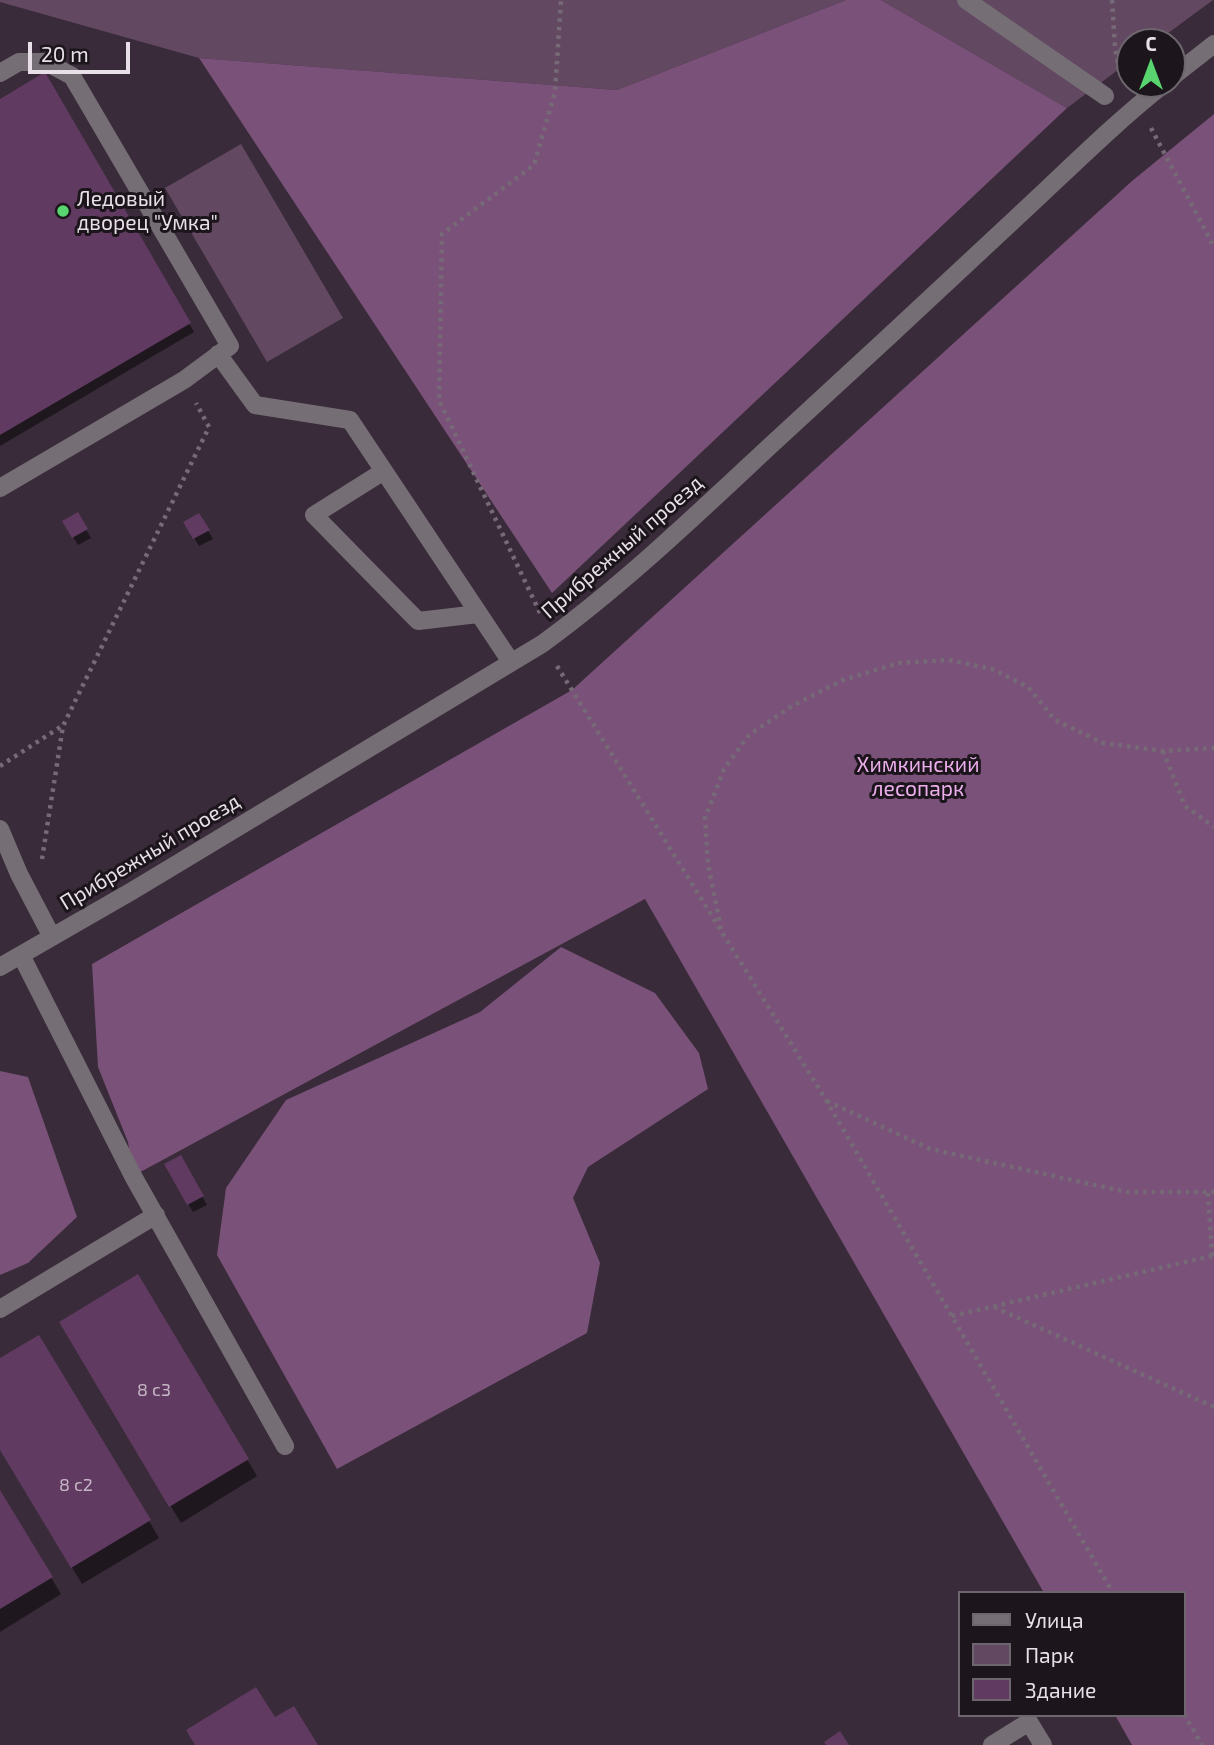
<!DOCTYPE html>
<html>
<head>
<meta charset="utf-8">
<style>
	body { margin:0 }
	#map { position:relative; width:1214px; height:1745px; overflow:hidden; background:#392b39; font-family:"Exo 2",sans-serif }
	canvas { display:block }
	.legend { position:absolute; left:958px; top:1591px; width:228px; height:126px; box-sizing:border-box; background:#1c161c; border:2px solid #6e666e; margin:0; padding:9px 12px; list-style:none; font-size:21px; color:#e8dfe8 }
	.legend li { display:flex; align-items:center; gap:14px; height:35px }
	.legend b { width:35px; border:2px solid #6e666e }
	.north { position:absolute; left:1116px; top:28px; width:70px; height:70px; box-sizing:border-box; background:#1c161c; border:2px solid #6e666e; border-radius:50%; rotate:0deg; font-size:19px; font-weight:700; line-height:28px; text-align:center; color:#e8dfe8 }
	.north::after { content:''; display:block; margin:auto; width:24px; height:32px; background:#59d56f; clip-path:polygon(50% 0,100% 100%,50% 72%,0 100%) }
	.scale { position:absolute; left:28px; top:42px; width:102px; height:32px; box-sizing:border-box; border:4px solid #e8dfe8; border-top:0; padding-left:9px; font-size:21px; line-height:24px; white-space:nowrap; color:#e8dfe8; -webkit-text-stroke:5px #1c161c; paint-order:stroke }
</style>
</head>
<body>
<div id="map">
<canvas width="1214" height="1745"></canvas>
<ul class="legend">
<li><b style="height:9px;background:#756e75"></b>Улица</li>
<li><b style="height:19px;background:#634862"></b>Парк</li>
<li><b style="height:19px;background:#603a60"></b>Здание</li>
</ul>
<div class="north">С</div>
<div class="scale">20 m</div>
</div>
<script>
const ctx = document.querySelector('canvas').getContext('2d');
ctx.lineJoin = 'round';
function fill(path, color) { ctx.fillStyle = color; ctx.fill(path, 'evenodd'); }
function stroke(path, color, width, dash) { ctx.strokeStyle = color; ctx.lineWidth = width; ctx.lineCap = dash ? 'butt' : 'round'; ctx.setLineDash(dash || []); ctx.stroke(path); }
function drawText(font, color, halo, rows, align = 'center') {
  ctx.font = font + ' "Exo 2",sans-serif'; ctx.lineWidth = 6; ctx.setLineDash([]); ctx.textBaseline = 'middle'; ctx.strokeStyle = halo; ctx.fillStyle = color; for (const [text, x, y, turn = 0] of rows) {
    ctx.save(); ctx.translate(x, y); ctx.rotate((+turn || 0) * Math.PI / 180); ctx.textAlign = isNaN(turn) ? turn : align; if (halo) ctx.strokeText(text, 0, 0); ctx.fillText(text, 0, 0); ctx.restore();
  }
}
const green = new Path2D(`
	M0,0H846L617,90L199,58L0,2Z
	M881,0H1213L1156,42H1130V61L1067,108Z
	M241,144L343,318L267,362L165,188Z`);
const forest = new Path2D(`
	M846,0H881L1067,108L552,593L199,58L617,90Z
	M1214,114V1745H1132L1115,1715H1184V1593H1044L645,899L133,1176L128,1142L98,1067L92,964L572,690L1132,181Z
	M561,947L655,993L699,1053L708,1089L588,1167L573,1198L600,1263L587,1333L337,1469L217,1255L226,1188L286,1100L480,1012Z
	M0,1071L28,1077L77,1217L28,1263L0,1275Z`);
const shadow = new Path2D(`
	M44,75L194,332L0,446V101Z
	M77,515L91,538L78,545L64,522Z
	M199,515L213,539L199,546L185,523Z
	M180,1157L207,1205L193,1212L166,1165Z
	M138,1277L257,1476L181,1523L61,1323Z
	M39,1337L159,1538L82,1584L0,1448V1360Z
	M0,1493L61,1594L0,1632Z`);
const building = new Path2D(`
	M45,72L191,323L0,435V99Z
	M78,512L88,529L72,538L62,521Z
	M199,513L210,530L193,539L183,522Z
	M181,1155L204,1196L187,1205L164,1164Z
	M138,1274L249,1459L169,1507L59,1322Z
	M39,1335L151,1520L71,1568L0,1450V1358Z
	M0,1490L53,1577L0,1609Z
	M256,1687L275,1717L294,1706L318,1745H195L186,1730Z
	M840,1731L849,1745H826L824,1742Z`);
const path = new Path2D(`
	M1112,0L1115,47L1120,75
	M1151,128L1214,247
	M540,613L439,400L442,234L534,165L555,92L561,0
	M557,666L826,1100L1113,1593
	M1163,751L1185,806L1214,827
	M0,766L62,726
	M42,859L63,726L209,427L196,403
	M721,929L708,864L705,818L724,769L749,735L792,706L843,680L899,663L949,660L992,669L1028,687L1055,720L1103,743L1163,751L1214,748
	M827,1101L930,1149L1127,1192H1214
	M1208,1193L1212,1256L1214,1260
	M994,1307L1214,1407
	M952,1316L1212,1256
	M1184,1714L1202,1745`);
const minor = new Path2D(`
	M966,0L1105,96
	M0,73L19,62H46L72,76L230,346L184,380L0,488
	M1172,77L1214,44
	M218,354L255,405L350,420L511,662
	M384,471L314,515L418,621L478,614
	M0,829L19,874L52,937
	M21,955L133,1176L285,1446
	M0,967L132,891L542,644C623,585 696,515 770,446C852,371 934,295 1015,219C1064,174 1111,126 1164,84
	M0,1309L156,1215
	M992,1745L1029,1722L1043,1745`);
const markers = [
	[63,211,7,"#59d56f"]
];
const numberNames = [
	["8 с3",154,1390],
	["8 с2",76,1485]
];
const poiNames = [
	["Ледовый",77,199],
	["дворец \"Умка\"",77,223]
];
const streetNames = [
	["Прибрежный проезд",622,547,-41],
	["Прибрежный проезд",150,852,-31]
];
const parkNames = [
	["Химкинский",918,765],
	["лесопарк",918,789]
];
fill(green, '#634862');
fill(forest, '#7a5179');
fill(shadow, '#0007');
fill(building, '#603a60');
stroke(path, '#776a77', 4.5, [3.5, 5]);
stroke(minor, '#756e75', 18);
for (const [x, y, r, color] of markers) { const dot = new Path2D(); dot.arc(x, y, r, 0, 2 * Math.PI); ctx.fillStyle = color; ctx.fill(dot); stroke(dot, '#1c161c', 2.5); }
drawText('18px', '#c6b6c6', null, numberNames);
drawText('21px', '#e8dfe8', '#1c161c', poiNames, 'left');
drawText('21px', '#e8dfe8', '#1c161c', streetNames);
drawText('21px', '#edaeec', '#1c161c', parkNames);
</script>
</body>
</html>
